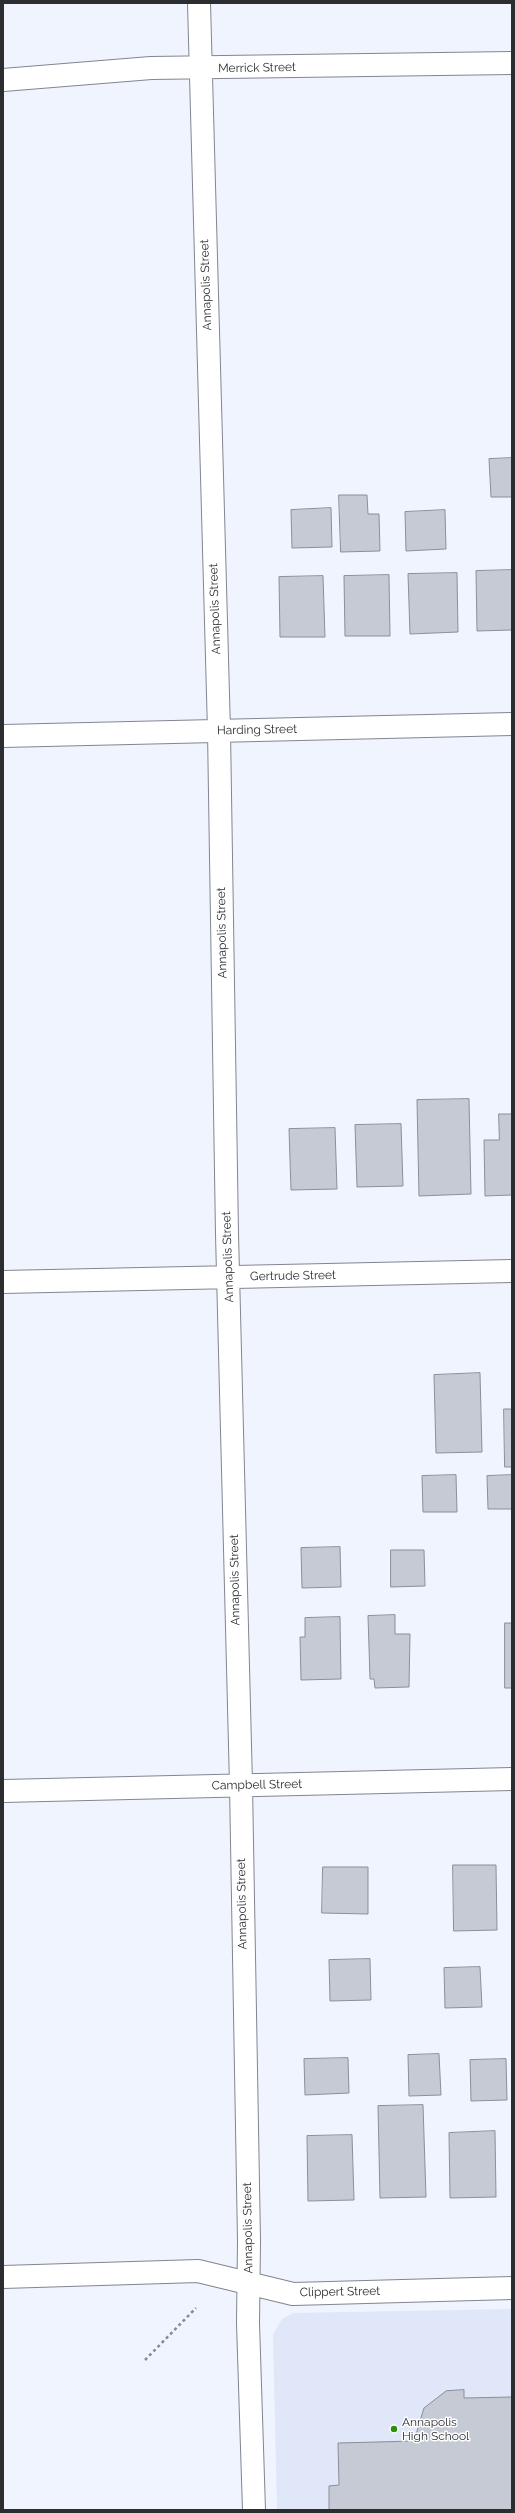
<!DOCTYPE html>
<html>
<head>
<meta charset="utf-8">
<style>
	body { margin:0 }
	#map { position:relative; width:515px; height:2513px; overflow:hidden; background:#eff4ff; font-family:Raleway,sans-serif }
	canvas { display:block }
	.frame { position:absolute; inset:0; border:4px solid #2b2d31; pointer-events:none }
</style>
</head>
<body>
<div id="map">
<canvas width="515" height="2513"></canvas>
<div class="frame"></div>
</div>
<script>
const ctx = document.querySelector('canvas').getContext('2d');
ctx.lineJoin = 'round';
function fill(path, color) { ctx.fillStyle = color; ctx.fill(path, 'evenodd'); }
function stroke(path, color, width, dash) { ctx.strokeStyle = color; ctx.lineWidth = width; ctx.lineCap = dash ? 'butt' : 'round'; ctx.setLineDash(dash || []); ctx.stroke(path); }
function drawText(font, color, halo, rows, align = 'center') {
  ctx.font = font + ' Raleway,sans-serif'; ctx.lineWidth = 3; ctx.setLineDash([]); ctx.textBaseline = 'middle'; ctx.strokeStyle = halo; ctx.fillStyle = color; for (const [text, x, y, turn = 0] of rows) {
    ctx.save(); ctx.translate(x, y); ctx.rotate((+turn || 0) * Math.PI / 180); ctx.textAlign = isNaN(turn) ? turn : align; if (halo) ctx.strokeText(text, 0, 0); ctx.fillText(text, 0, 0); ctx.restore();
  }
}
const built = new Path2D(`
	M512,2309V2510H277L273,2334L282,2319L293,2313Z`);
const building = new Path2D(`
	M512,458V497H491L489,459Z
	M339,495H367L368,514H379L380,551L341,552Z
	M331,508L332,547L292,548L291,510Z
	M445,510L446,549L406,551L405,512Z
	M512,570V630L477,631L476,571Z
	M457,573L458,632L410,634L408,574Z
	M389,575L390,636H345L344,576Z
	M323,576L325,637H280L279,577Z
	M469,1099L471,1194L419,1196L417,1100Z
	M499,1114H512V1195L485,1196L484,1140H499Z
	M401,1124L403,1186L357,1187L355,1125Z
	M335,1128L337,1189L291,1190L289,1129Z
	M480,1373L482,1452L436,1453L434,1375Z
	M504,1409H512V1467H505Z
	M456,1475L457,1512H423L422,1476Z
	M512,1475V1509H488L487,1476Z
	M340,1547L341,1587L302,1588L301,1548Z
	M391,1550H424L425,1586L391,1587Z
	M395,1615V1634H410L409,1687L375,1688L374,1679H370L368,1616Z
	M340,1617L341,1679L301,1680L300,1637H305V1618Z
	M505,1623H512V1688H505Z
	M453,1865H496L497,1930L454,1931Z
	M323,1867H368V1914L322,1913Z
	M370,1959L371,2000L330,2001L329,1960Z
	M480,1967L482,2007L445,2008L444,1968Z
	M439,2054L441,2095L409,2096L408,2055Z
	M348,2058L349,2093L305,2095L304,2059Z
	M506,2059L507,2100L471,2101L470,2060Z
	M423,2105L426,2197L380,2198L378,2106Z
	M495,2131L496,2197L450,2198L449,2133Z
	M352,2135L354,2200L308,2201L307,2136Z
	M464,2390V2398L512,2397V2510H329V2486L339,2485L338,2443L414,2441L424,2408L446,2391Z`);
const path = new Path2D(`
	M145,2360L196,2308`);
const minor = new Path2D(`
	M199,3L219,731L227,1234L241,1785L249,2241L248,2323L254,2510
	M3,80L151,68L512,63
	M3,736L512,724
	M3,1282L512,1271
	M3,1791L512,1779
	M3,2277L198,2271L293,2294L512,2288`);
const markers = [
	[394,2429,4,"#2c900d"]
];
const streetNames = [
	["Merrick Street",257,68,-1],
	["Annapolis Street",206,285,-92],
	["Annapolis Street",215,609,-92],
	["Harding Street",257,730,-1],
	["Annapolis Street",222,933,-91],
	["Annapolis Street",228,1257,-92],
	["Gertrude Street",293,1276,-1],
	["Annapolis Street",235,1580,-91],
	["Campbell Street",257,1785,-1],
	["Annapolis Street",242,1904,-91],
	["Annapolis Street",248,2228,-91],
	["Clippert Street",340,2292,-1]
];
const poiNames = [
	["Annapolis",402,2422],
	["High School",402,2436]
];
fill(built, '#dfe7f9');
fill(building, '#c5cad4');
stroke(building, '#8a8f98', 1);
stroke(minor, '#81868f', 24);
stroke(path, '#878a91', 2.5, [3, 3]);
stroke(minor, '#fff', 22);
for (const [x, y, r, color] of markers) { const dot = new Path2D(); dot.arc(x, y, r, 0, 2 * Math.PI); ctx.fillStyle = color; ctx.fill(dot); stroke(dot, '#fff', 1.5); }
drawText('12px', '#2b2d31', '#fff', streetNames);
drawText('12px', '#2b2d31', '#fff', poiNames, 'left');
</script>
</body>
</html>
